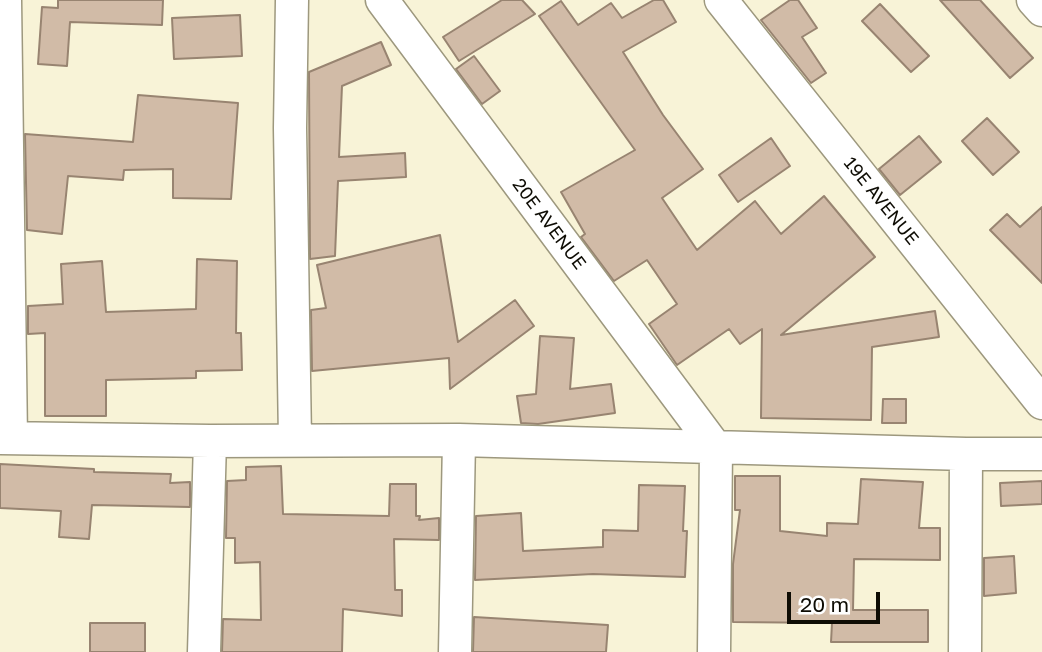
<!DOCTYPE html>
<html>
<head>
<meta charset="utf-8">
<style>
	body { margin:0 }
	#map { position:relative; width:1042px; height:652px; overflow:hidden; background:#f8f3d7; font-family:"Golos Text",sans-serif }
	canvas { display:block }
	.scale { position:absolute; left:787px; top:592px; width:93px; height:32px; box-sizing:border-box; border:4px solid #0e0c04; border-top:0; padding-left:9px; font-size:21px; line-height:24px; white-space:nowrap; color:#0e0c04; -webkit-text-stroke:5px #fff; paint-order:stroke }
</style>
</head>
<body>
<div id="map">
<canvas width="1042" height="652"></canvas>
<div class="scale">20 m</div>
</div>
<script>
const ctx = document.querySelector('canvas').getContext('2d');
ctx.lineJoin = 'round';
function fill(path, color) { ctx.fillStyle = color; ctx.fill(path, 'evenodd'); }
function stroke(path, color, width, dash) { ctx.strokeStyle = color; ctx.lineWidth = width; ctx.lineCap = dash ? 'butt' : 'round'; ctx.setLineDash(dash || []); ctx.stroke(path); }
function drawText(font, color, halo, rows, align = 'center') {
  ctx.font = font + ' "Golos Text",sans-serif'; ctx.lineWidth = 5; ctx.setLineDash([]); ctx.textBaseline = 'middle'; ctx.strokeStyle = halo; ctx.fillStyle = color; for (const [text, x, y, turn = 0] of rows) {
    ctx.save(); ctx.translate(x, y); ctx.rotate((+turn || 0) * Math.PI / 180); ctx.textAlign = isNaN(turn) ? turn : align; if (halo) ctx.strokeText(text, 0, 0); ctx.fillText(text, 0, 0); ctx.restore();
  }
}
const building = new Path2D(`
	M58,0H163L162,25L70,22L67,66L38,64L42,7L58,8Z
	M502,0H522L535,14L459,61L443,37Z
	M654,0H663L676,22L623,52L663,115L703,169L662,198L697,250L755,201L781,234L824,196L875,257L781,335L935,311L939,337L872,347L871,420L761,418L762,329L740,344L729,329L677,365L649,324L677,304L647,260L614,281L581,237L585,234L561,192L635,150L539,16L561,1L578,25L611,3L622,18Z
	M790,0H798L817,28L802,37L826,73L811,83L761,20Z
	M940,0H980L1033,58L1010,78Z
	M880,4L929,56L911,72L862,21Z
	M240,15L242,56L174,59L172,18Z
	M381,42L391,65L342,86L339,157L405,153L406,177L338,181L335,256L310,259L309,72Z
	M474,56L500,91L482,104L456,69Z
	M138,95L238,103L231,199L173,198V169L124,170L123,180L68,176L62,234L27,230L25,134L133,142Z
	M987,118L1019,152L993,175L962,141Z
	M919,136L941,162L900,195L879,169Z
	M771,138L790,166L738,202L719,175Z
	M1042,207V283L990,230L1007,214L1020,227Z
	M440,235L458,342L515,300L534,326L450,389L449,358L312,371L311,310L326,308L317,265Z
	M197,259L237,261L236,333H241L242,370L196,371V378L106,380V416H45V333L28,334V306L63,304L61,264L102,261L106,312L196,309Z
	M540,336L574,338L570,389L611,384L615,413L538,424L521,423L517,396L536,394Z
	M883,399H906V423H882Z
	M0,464L94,469V472L171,474L170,483L190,482V507L92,505L89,539L59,537L61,511L0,508Z
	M281,466L283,514L389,516L390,484H416V516H420L419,520L439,518V540L394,539L395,590H402V616L343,609L342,652H222L223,619L261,620L260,562L235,563V538H226L227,481L246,480V467Z
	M735,476H780V531L827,536V523L858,524L861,479L923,482L919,528H940V560L854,559L853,610H928V642H831L832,623L733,622V564L740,510H735Z
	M1042,481V504L1001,506L1000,483Z
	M639,485L685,486L683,531H687L685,577L593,574L475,580L476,516L521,513L523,551L603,547V530L638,531Z
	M1014,556L1016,593L984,596V558Z
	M474,617L608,625L606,652H473Z
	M90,623H145V652H90Z`);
const minor = new Path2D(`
	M5,0L11,438
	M292,0L290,128L295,440
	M382,0L716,448L714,652
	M721,0L1042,403
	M1033,0L1042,10
	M0,438L210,441L459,440L966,454H1042
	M204,652L210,441
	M455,652L459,440
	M965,652L966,454`);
const streetNames = [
	["19E AVENUE",881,201,51],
	["20E AVENUE",549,224,53]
];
fill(building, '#d1bba7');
stroke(building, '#988471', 2);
stroke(minor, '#9d987e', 35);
stroke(minor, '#fff', 32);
drawText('18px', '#0e0c04', '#fff', streetNames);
</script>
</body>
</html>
